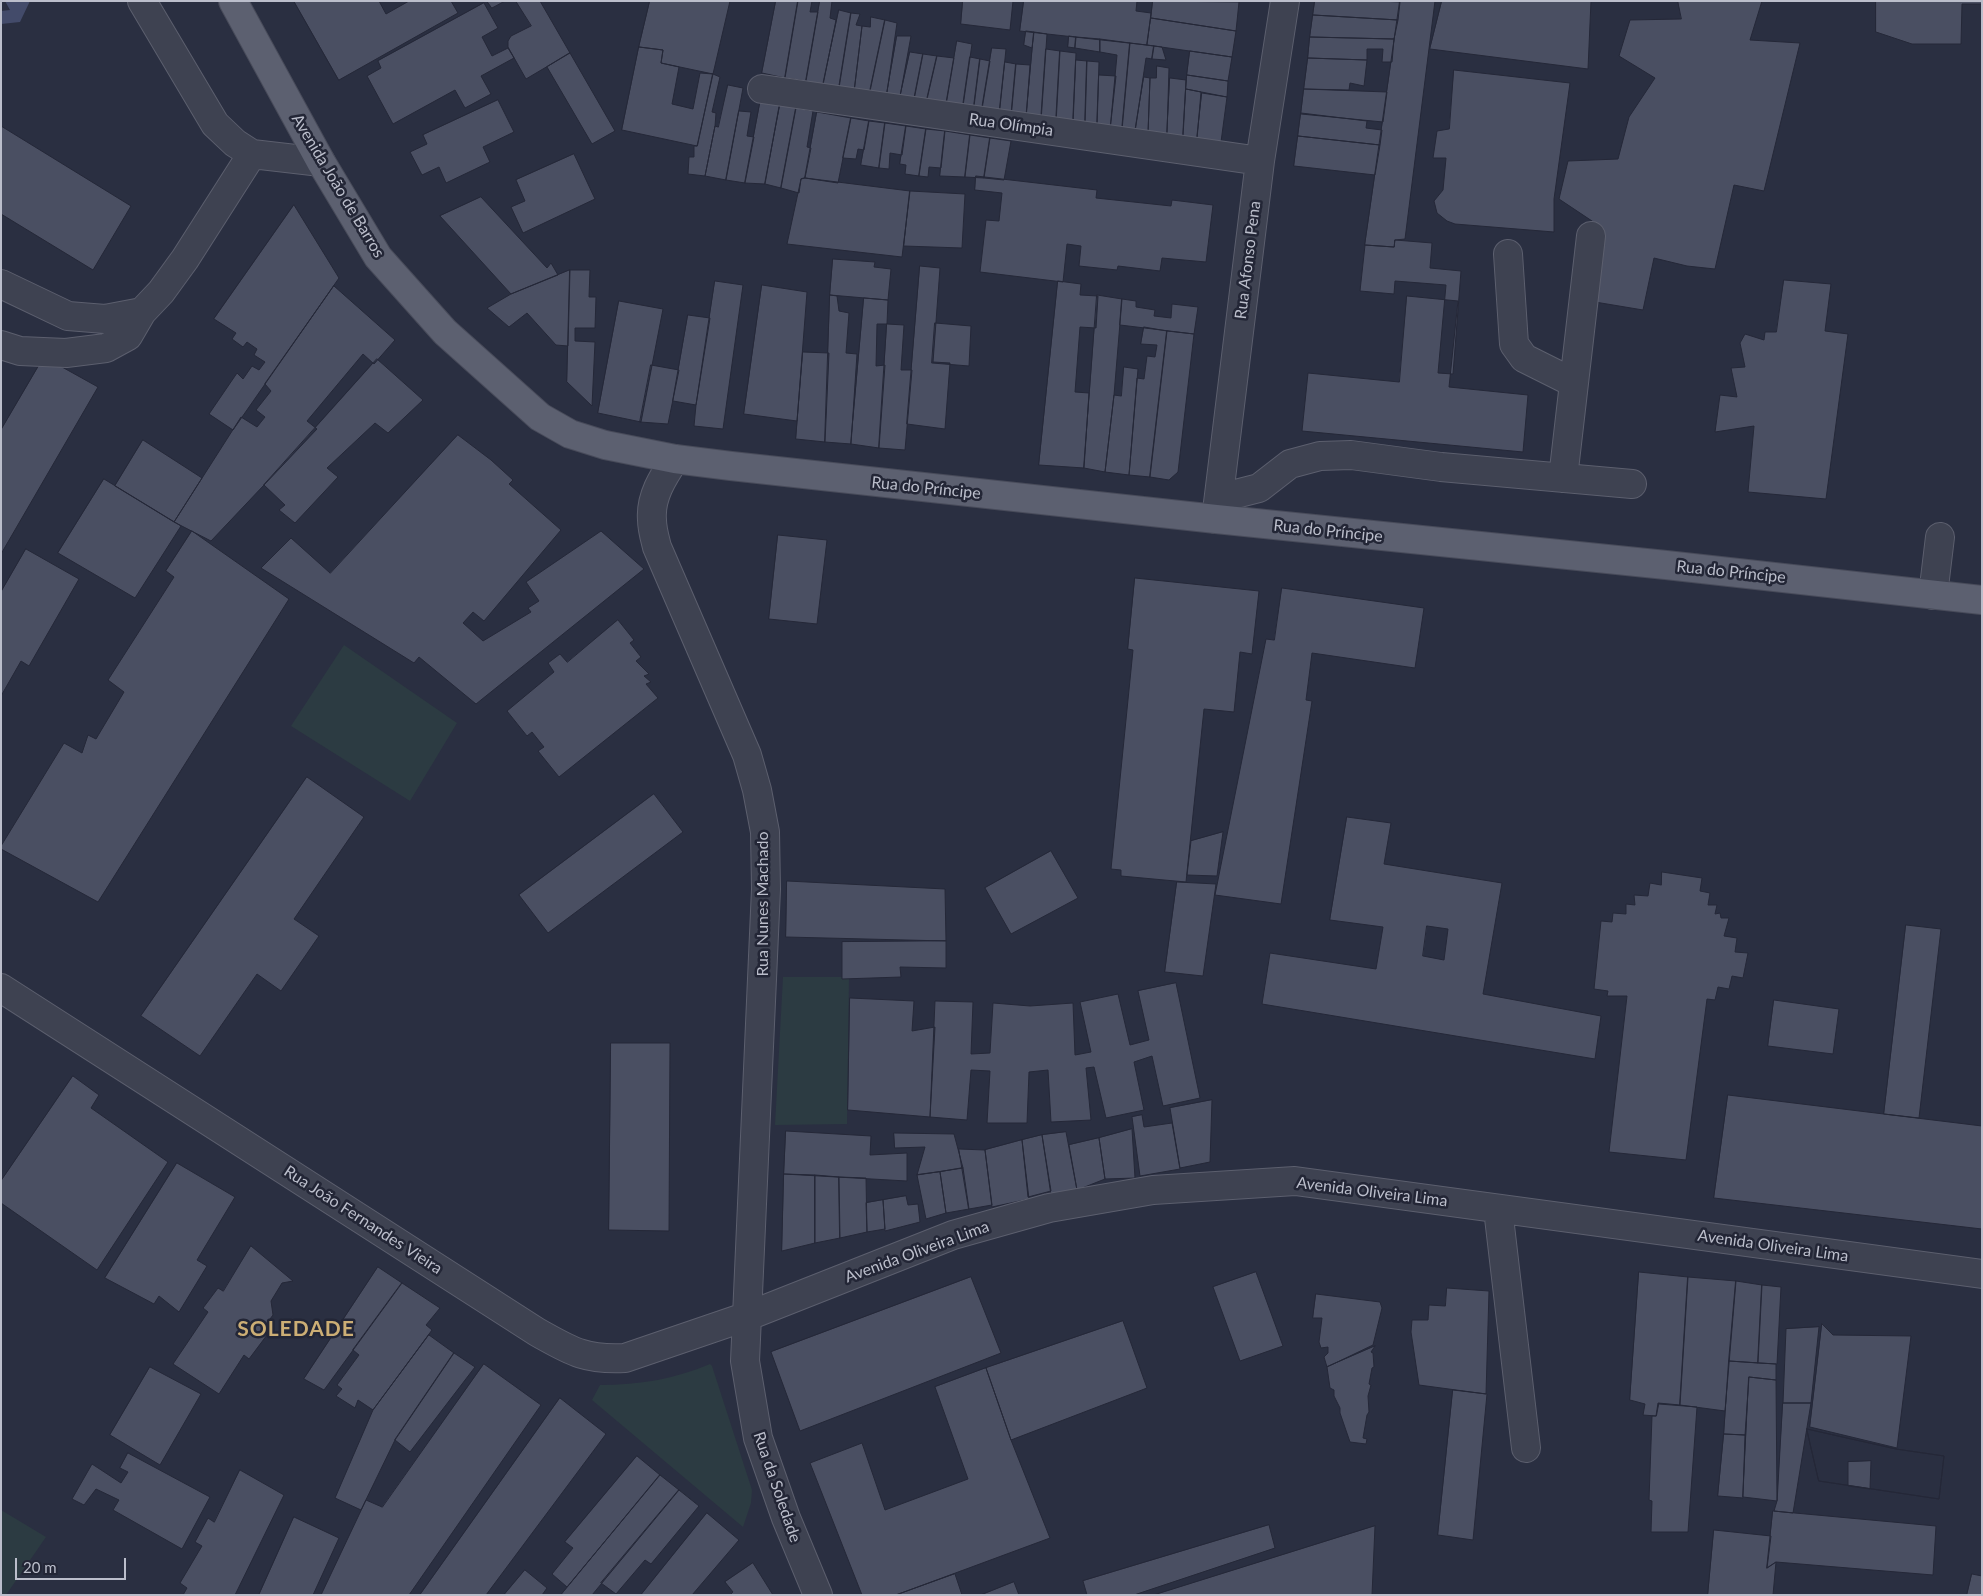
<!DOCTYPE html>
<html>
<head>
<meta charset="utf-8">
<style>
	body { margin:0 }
	#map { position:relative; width:1983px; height:1596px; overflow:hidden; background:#2a2f41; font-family:Lato,sans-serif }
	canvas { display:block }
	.frame { position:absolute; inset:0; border:2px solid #bbbecb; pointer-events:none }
	.scale { position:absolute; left:15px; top:1558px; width:111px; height:22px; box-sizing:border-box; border:2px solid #bbbecb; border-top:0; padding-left:6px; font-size:15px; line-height:18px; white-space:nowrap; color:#bbbecb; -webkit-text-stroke:4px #232636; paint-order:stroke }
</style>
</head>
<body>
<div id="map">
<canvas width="1983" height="1596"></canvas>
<div class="frame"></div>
<div class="scale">20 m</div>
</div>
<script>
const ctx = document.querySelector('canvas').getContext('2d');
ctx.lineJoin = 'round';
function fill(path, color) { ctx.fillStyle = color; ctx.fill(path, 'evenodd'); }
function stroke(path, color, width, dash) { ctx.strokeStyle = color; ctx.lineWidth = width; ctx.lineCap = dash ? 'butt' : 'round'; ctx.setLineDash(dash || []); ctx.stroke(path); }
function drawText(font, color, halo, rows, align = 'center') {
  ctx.font = font + ' Lato,sans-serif'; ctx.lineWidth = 5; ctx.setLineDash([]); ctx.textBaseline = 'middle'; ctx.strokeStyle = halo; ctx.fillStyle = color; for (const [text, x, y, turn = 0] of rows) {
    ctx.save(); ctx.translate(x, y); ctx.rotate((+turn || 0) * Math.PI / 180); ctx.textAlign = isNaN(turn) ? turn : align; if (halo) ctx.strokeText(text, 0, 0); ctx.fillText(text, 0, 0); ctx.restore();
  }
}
const green = new Path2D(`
	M344,645L457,723L410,801L291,726Z
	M783,977H849L847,1124L775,1125Z
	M710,1364L712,1366L752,1490L751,1503L743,1527L592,1400L600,1385C639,1385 675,1379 710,1364Z
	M1,1510L46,1537L6,1595H1Z`);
const water = new Path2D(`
	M5,1H30L20,22L1,24V11L10,10Z`);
const building = new Path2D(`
	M294,1H379L386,14L409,1H451L458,13L339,80Z
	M487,1H505L492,8Z
	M516,1H540L570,53L526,79L508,47V41L511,36L531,26Z
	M650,1H730L713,74L661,63L663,50L639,47Z
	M776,1H798L785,78L762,73Z
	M798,1H812L810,12H818L806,81L785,78Z
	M820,1H832L830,18L836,20L823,85L806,81Z
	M963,1H1013L1010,30L961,24Z
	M1024,1H1137L1136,11L1151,13L1147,45L1020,31Z
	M1153,1L1239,2L1236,31L1151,18Z
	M1315,1H1380L1400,2L1398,20L1313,15Z
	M1400,1H1435L1405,239L1395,240L1394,247L1365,245Z
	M1442,1H1591L1588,69L1430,49Z
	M1678,1H1762L1750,40L1800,43L1764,191L1734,185L1715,269L1687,266L1654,258L1643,310L1577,299L1595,223L1559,199L1568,161L1618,159L1629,117L1655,78L1619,56L1630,20L1681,19Z
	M1876,1H1982V4H1962L1961,44H1912L1876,32Z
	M484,3L498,28L482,37L492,56L508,48L514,58L481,76L491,94L465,108L455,90L393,124L367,76L381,68L378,61Z
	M839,10L851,13L839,88L823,85Z
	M851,13L860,14L856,25L862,26L854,92L839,88Z
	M1313,15L1398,20L1394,39L1310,37Z
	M871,17L885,20L869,96L854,92L862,26L870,27Z
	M1151,18L1236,31L1232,57L1147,45Z
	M885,20L897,23L886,99L869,96Z
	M1026,31L1034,32L1032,48L1024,45Z
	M1034,32L1047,34L1041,121L1026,120Z
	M897,36H911L899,102L886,99Z
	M1069,36L1076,37L1075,48L1068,47Z
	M1076,37L1100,39V52L1075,48Z
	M1310,37L1394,39L1392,62H1382L1383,49H1367V60L1308,58Z
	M1100,39L1130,43L1122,130H1110L1117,55L1100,52Z
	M957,41L972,44L962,113L945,111Z
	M1130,43L1154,46L1152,59L1146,58L1135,132L1122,130Z
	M1154,46L1162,47L1166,60L1152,59Z
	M639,47L663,50L661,63L679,67L672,104L693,109L700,73L713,74L697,146L622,130Z
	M992,48L1006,49L999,117L981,115Z
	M1046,49L1060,51L1056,123L1041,121Z
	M1060,51L1076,53L1073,124L1056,123Z
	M1190,51L1232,57L1228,81L1187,75Z
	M910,52L923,54L913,105L899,102Z
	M570,53L615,131L592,144L547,67Z
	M923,54L937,56L925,108L913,105Z
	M937,56L954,58L945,111L925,108Z
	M970,57L980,59L973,114L962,113Z
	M1308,58L1367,60L1364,86L1350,83L1349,90L1304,89Z
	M980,59L990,61L981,115L973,114Z
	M1076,60L1087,61L1085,126L1073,124Z
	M1087,61L1099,62L1097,128L1085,126Z
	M1005,62L1016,64L1011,118L999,117Z
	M1016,64L1030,65L1026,120L1011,118Z
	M1157,66L1169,68L1167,135L1148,134L1150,78H1156Z
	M1454,70L1570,83L1554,199V232L1455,224L1447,221L1437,213L1434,201L1443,190L1446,158H1433L1437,131L1449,129Z
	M713,74L720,77L712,112L716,113L715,126L705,176L688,174L689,157H694V146H697Z
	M1099,75L1116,76L1110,130L1097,128Z
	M1187,75L1228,81L1227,97L1186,89Z
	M1144,77L1150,78L1148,134L1135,132Z
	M1170,78L1186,80L1183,137L1167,135Z
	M728,85L743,88L726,180L705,176L715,126L718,127Z
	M1186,89L1201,92L1197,139L1183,137Z
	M1304,89L1387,92L1383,122L1301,114Z
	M1202,93L1227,97L1221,142L1197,139Z
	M761,98L780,101L765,184L745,183Z
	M498,100L514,132L483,147L490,162L446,183L439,167L422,175L410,152L427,144L423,135Z
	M780,105L796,108L781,188L765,184Z
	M796,108L813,111L807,147L811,148L805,178L801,179L799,193L781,188Z
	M739,111L751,112L747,136L754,137L745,183L726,180Z
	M817,112L851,118L838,183L805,178Z
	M1301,113L1367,121L1366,128L1382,130L1380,145L1298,136Z
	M851,118L869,121L864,150L858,149L856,159L843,158Z
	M869,121L885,123L879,168L861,165Z
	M885,123L906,126L902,155L890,153L889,169L879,168Z
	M1,126L131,206L93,270L1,214Z
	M906,126L926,129L919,176L905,174L906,165L900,164Z
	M926,129L945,131L941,168L929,167L928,177L919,176Z
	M945,131L970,135L965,177L940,176Z
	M970,135L990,138L984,178L965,177Z
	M1298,136L1380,145L1375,175L1294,166Z
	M990,138L1011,141L1004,180L984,178Z
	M574,154L595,199L523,233L511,207L525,201L516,180Z
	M976,176L1097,190L1096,198L1171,206L1172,200L1213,205L1206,262L1162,258L1160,271L1118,266L1117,270L1079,266L1081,246L1067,244L1063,282L980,272L986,220L999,221L1002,193L975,190Z
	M805,178L910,191L902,257L787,244L801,179Z
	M910,191L965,194L962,248L904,246Z
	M481,197L547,268L551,263L558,275L511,294L440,216Z
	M294,205L339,278L233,430L209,414L237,373L243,379L252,366L259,370L265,362L254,355L257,349L247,342L243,347L232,339L236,333L214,319Z
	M1395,240L1432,243L1430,268L1461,271L1453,374L1438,373L1446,285L1395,281L1394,294L1360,291L1365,245L1394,247Z
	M833,259L875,262L874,267L891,269L888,300L830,295Z
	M920,266L940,268L933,362L950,363L945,429L907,424Z
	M570,270L568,346L556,345L527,313L509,327L487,308L511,294Z
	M570,270H590L589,297H596L595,328H575V341L595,342L592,406L567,382Z
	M1784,280L1831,284L1825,331L1848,334L1826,499L1748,492L1754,426L1715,432L1720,395L1737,397L1731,368L1745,367L1740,343L1745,334L1764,340L1765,332H1776Z
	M715,281L743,285L723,429L694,426L696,405Z
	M1058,281L1081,284L1080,295L1098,296L1096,328L1080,327L1075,392L1089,393L1084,468L1039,465Z
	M762,285L807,292L797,421L744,414Z
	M334,286L395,340L374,364L363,354L307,421L317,429L211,541L174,522L241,417L257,427L265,417L256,410L271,391L265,384Z
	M830,295L837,296L839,311L849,313L846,353L857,354L851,444L825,442Z
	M1097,295L1122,299L1114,395L1105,472L1084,468Z
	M1407,296L1458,301L1449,387L1528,395L1523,452L1302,431L1308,373L1399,382Z
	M864,298L888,300L887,324H877L876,366L885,365L879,448L851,444Z
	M1122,299L1136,301V307L1155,310L1154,316L1171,318L1172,304L1198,307L1194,334L1120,325Z
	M619,301L663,309L641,422L598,413Z
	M688,315L710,318L696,405L673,401Z
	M935,323L971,326L969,366L932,363Z
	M887,324L904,325L901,370H912L905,450L879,448Z
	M1144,327L1167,331L1150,477L1129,475L1137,378L1144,379L1147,356L1155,357L1157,345L1141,344Z
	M1167,331L1194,334L1178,472L1169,480L1150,477Z
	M803,352L829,353L825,442L796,439Z
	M44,357L98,387L1,554V430Z
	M377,359L423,400L388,433L375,423L327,468L338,477L295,523L279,510L285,505L264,485Z
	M651,365L679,370L668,424L640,422Z
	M1124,367L1138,369L1129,475L1105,472L1114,395L1121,396Z
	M458,435L491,460L513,480L509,484L561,530L484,621L473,612L463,623L483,641L531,612L528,608L539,601L526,582L601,531L644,569L476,704L419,657L414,663L261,568L291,538L330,573Z
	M143,440L202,478L174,522L115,486Z
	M104,479L181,526L135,598L58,553Z
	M192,531L289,599L98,902L1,849V846L64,743L82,753L88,735L96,739L124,692L108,680L174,577L166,571Z
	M778,535L827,540L817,624L769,619Z
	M26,549L79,579L29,666L21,661L1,696V592Z
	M1135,578L1259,591L1252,654L1240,652L1234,712L1204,709L1186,882L1121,876V870L1111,869L1133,650L1128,649Z
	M1282,588L1424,608L1415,668L1312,653L1306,700L1312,701L1281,904L1215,895L1266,639L1274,640Z
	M618,620L634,640L630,643L641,657L636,661L649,674L644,676L651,682L646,684L658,698L559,777L538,751L544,747L532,732L527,736L507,711L554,672L548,663L560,654L567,662Z
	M307,777L364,817L294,919L319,936L281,991L257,974L200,1056L141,1016Z
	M654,794L683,832L548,933L519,895Z
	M1347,817L1391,823L1384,864L1502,883L1483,994L1601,1016L1595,1059L1262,1004L1270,953L1376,969L1383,927L1330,920ZM1427,926L1448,929L1444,960L1423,956Z
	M1223,832L1217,876L1187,875L1191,841Z
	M1051,851L1078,898L1011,934L985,888Z
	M1662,872L1702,878L1700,891L1710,893L1708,905H1717L1715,914L1720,913L1721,918H1729L1724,936L1737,938L1735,952L1748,953L1743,978L1732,976L1729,989L1718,987L1715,1000L1707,999L1686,1160L1609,1152L1627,996H1607L1608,991L1594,989L1601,921L1612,922L1613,913L1626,914V904L1635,905L1634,895L1648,896L1650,883L1661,885Z
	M787,881L945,889L946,941L786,937Z
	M1177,882L1216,884L1203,976L1165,972Z
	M1906,925L1941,929L1919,1118L1884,1114Z
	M946,941V968L900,967L901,977L842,979V942Z
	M1176,983L1200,1098L1163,1106L1152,1056L1134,1062L1144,1110L1106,1118L1094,1067L1086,1068L1091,1120L1051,1122L1048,1070L1029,1072L1027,1123H987L990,1071L971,1070L967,1120L930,1117L935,1001L973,1002L971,1054L990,1053L993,1003L1030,1006L1073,1003L1075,1055L1091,1052L1080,1002L1118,994L1130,1045L1149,1040L1138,991Z
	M850,998L914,1001L912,1031L935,1027L930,1117L848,1110Z
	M1774,1000L1839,1009L1833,1054L1768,1046Z
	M611,1043H670L669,1231L609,1230Z
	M73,1076L99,1095L91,1108L168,1162L97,1270L1,1203V1181Z
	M1728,1095L1982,1126V1229L1714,1198Z
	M1212,1100L1210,1162L1180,1168L1170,1108Z
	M1142,1115L1144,1127L1172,1123L1180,1169L1140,1176L1132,1117Z
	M1132,1129L1135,1178L1105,1179L1099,1138Z
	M786,1131L871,1136L870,1155L907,1153V1181L784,1174Z
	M1066,1132L1077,1190L1051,1195L1042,1135Z
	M894,1133L954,1134L963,1168L917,1175L925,1147L895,1148Z
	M1042,1135L1051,1191L1028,1197L1022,1140Z
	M1099,1138L1105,1179L1077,1190L1069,1145Z
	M1022,1140L1029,1199L992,1207L985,1150Z
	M959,1149L985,1150L992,1205L969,1209Z
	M177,1163L235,1197L197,1260L207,1266L179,1312L159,1296L154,1304L105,1278Z
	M963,1168L969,1209L946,1213L940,1172Z
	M940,1172L946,1213L926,1219L917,1175Z
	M784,1174L815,1175V1243L782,1251Z
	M815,1175L839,1177L840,1238L815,1243Z
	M839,1177L866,1178L867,1232L840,1238Z
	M906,1196L908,1205L918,1204L920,1222L885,1231L883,1200Z
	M883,1200L885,1229L867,1232L866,1203Z
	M251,1246L293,1281L282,1283L271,1301L273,1315L261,1331L267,1335L249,1359L244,1355L219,1394L173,1364L208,1312L203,1308L218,1288L223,1291Z
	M378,1267L402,1283L324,1390L304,1379Z
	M1256,1272L1283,1346L1240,1361L1213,1287Z
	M1639,1272L1688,1277L1680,1405L1658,1403L1656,1416L1643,1415L1645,1404L1630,1400Z
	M971,1277L1001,1353L800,1431L771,1352Z
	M1688,1277L1736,1281L1725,1411L1680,1405Z
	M1736,1281L1762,1285L1758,1363L1729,1361Z
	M402,1283L440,1308L426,1325L432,1330L373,1410L358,1400L355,1408L336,1396L342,1389L337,1385L359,1355L353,1350Z
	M1762,1285L1781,1287L1777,1364L1758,1363Z
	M1447,1288L1489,1291L1486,1394L1419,1385L1411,1332L1412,1320H1428L1429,1305L1445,1306Z
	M1316,1294L1380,1302L1382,1308L1373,1345L1327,1367L1324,1357L1328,1353V1347L1321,1348L1319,1342L1322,1318H1313Z
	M1123,1321L1147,1388L1011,1440L986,1368Z
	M1822,1324L1833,1335L1911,1336L1897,1448L1810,1427Z
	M1819,1327L1811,1403H1783L1786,1329Z
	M429,1335L454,1353L395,1440L361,1510L335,1498L373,1410Z
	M1375,1346L1371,1352L1373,1353L1374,1367L1372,1368L1369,1384L1371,1385L1368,1396L1369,1412L1367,1415L1363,1438L1367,1439L1366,1444L1350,1442L1340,1413V1408L1334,1396V1390L1330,1388L1327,1367Z
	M454,1353L475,1367L410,1452L395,1440Z
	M1729,1361L1776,1364V1380L1749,1377L1745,1435L1724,1434Z
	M484,1364L541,1405L409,1595H321L366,1500L382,1507Z
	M150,1367L201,1394L160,1465L110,1435Z
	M986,1368L1011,1440L1050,1538L896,1595H862L810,1463L862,1443L885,1510L968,1479L935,1387Z
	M1749,1377L1776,1380L1777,1501L1743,1497Z
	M1453,1390L1487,1394L1473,1540L1438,1535Z
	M560,1398L606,1434L486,1595H420Z
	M1783,1403H1811L1793,1513L1774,1511L1777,1501Z
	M1659,1404L1697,1407L1688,1532H1651L1652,1501L1649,1500L1652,1416H1656Z
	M1807,1429L1896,1449L1944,1456L1939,1499L1819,1481ZM1871,1461L1870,1489L1848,1486V1462Z
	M1807,1429L1896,1449L1944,1456L1939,1499L1819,1481Z
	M1724,1434L1745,1435L1743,1498L1718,1496Z
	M128,1453L210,1497L182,1549L113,1510L119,1500L96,1489L84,1505L72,1499L92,1464L121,1483L128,1472L120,1468Z
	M637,1456L660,1475L567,1587L552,1574L573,1548L565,1542Z
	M240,1470L284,1495L235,1595H183L187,1588L180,1583L202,1546L195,1542L208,1518L214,1522Z
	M660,1475L679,1490L592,1595H561Z
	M679,1490L699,1506L651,1564L645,1560L616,1594L601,1583Z
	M1773,1511L1936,1526L1933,1575L1776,1562L1767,1568Z
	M707,1513L739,1540L692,1595H641Z
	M294,1517L339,1538L313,1595H259Z
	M1269,1525L1275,1548L1134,1595H1087L1083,1581Z
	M1375,1526L1372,1595H1154Z
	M1714,1530L1771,1536L1767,1568L1776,1562L1773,1595H1708Z
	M753,1563L773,1595H730L733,1592L725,1582Z
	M525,1570L547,1588L542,1595H504Z
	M955,1574L962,1595H896Z
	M1972,1574L1982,1576V1595H1967Z
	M1014,1582L1019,1595H981Z`);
const minor = new Path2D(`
	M142,1L215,124L235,143L252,154L321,162
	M762,89L1260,161
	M1508,254L1514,344L1524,358L1574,383
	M1,284L68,316L105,319L142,312
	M1,345L20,351L66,353L106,348L128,336L142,312L161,292L185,259L252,154
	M675,459C663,477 650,497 652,520C652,529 655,539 657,547L747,755L757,790L765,832L766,889L745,1361L758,1438L786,1518L818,1595
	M1563,478L1591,236
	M1220,498L1259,488L1290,464L1320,456L1351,455L1441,467L1632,484
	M1216,519L1260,161L1285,1
	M1933,595L1940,537
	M1,988L537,1332C571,1351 584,1360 625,1358L748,1316L953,1235L1049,1208L1153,1190L1295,1181L1982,1274
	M1498,1209L1526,1448`);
const major = new Path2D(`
	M233,1L321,162L378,257L445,332L540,417L570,434L605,445L675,459L731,466L1216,519L1666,565L1982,600`);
const streetNames = [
	["Rua Olímpia",1011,125,8],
	["Avenida João de Barros",338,186,59],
	["Rua Afonso Pena",1248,260,-83],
	["Rua do Príncipe",926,488,6],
	["Rua do Príncipe",1328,531,6],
	["Rua do Príncipe",1731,572,6],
	["Rua Nunes Machado",763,904,-90],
	["Avenida Oliveira Lima",1372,1192,7],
	["Rua João Fernandes Vieira",363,1220,33],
	["Avenida Oliveira Lima",1773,1246,8],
	["Avenida Oliveira Lima",917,1252,-20],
	["Rua da Soledade",777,1487,71]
];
const districtNames = [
	["SOLEDADE",296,1329]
];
fill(green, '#2c3b42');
fill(water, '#434b6a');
fill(building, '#4a4f62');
stroke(building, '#252838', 1);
stroke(minor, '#5c5f6e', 30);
stroke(major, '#484b5a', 30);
stroke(minor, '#3e4251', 28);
stroke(major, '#5c6070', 28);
drawText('16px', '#bbbecb', '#232636', streetNames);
ctx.letterSpacing = '1px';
drawText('bold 21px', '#ccae75', '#232636', districtNames);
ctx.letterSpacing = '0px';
</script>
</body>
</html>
